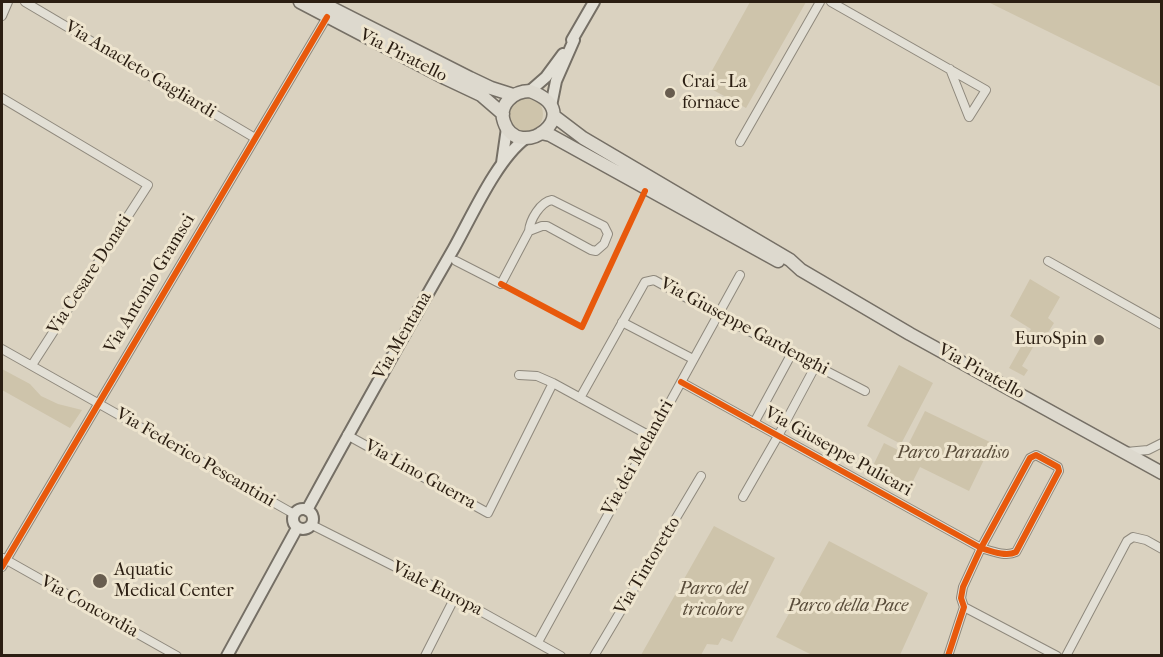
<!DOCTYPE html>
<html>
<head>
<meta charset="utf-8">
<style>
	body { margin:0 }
	#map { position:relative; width:1163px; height:657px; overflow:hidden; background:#dad2c0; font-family:"IM FELL French Canon",serif }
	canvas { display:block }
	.frame { position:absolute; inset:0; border:3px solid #2b1e12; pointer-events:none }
</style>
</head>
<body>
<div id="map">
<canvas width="1163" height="657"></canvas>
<div class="frame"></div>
</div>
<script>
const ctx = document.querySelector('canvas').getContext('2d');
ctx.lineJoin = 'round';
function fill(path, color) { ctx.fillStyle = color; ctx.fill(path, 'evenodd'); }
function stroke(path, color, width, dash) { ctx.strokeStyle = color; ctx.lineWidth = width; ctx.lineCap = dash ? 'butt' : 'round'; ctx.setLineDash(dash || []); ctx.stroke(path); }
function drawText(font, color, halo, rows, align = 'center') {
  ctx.font = font + ' "IM FELL French Canon",serif'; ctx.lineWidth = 6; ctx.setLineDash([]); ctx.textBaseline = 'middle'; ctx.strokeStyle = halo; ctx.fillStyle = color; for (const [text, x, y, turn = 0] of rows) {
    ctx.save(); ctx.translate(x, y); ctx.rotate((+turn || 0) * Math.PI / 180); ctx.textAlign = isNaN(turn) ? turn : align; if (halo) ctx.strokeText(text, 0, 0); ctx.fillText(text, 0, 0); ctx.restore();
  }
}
const green = new Path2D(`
	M750,2H806L746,108L704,85Z
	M988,2H1161V87Z
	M507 114a18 18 0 1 1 36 0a18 18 0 1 1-36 0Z
	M1030,279L1060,297L1048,318L1054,323L1044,339L1039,337L1022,366L1028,370L1024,376L1009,368L1031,329L1010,316Z
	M899,365L933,383L901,444L867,426Z
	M2,369L30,384L41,396L58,404L82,410L70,428L2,390Z
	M925,411L992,443L969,491L920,467L908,491L870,472L884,443L904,453Z
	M714,526L775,558L732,642L722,638L718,645L707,644L701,655H641Z
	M829,541L928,593L900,655H812L776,637Z`);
const minor = new Path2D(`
	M25,2L255,138
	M831,2L986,90L969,117L950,69
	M2,16L8,2
	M2,98L148,185L32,365
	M740,142L820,2
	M456,261L501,284L529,231L542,226H547L591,250L596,251L604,244L608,234L604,226L552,200C540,202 530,220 529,231
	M1048,261L1162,325
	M622,322L693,359
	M2,349L294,514
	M519,375L537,376L553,383L650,436
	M681,382L981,548C991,551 1006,557 1016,552L1059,471L1058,467L1036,455L1030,458L981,548L963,587L961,598L964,607L948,656
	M580,398L645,282L654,280L718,315L865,391
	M754,423L792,353
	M347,435L488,513L553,383
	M1126,452L1148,450L1162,443
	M743,497L778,436L816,365
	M312,525L455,597L561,656
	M3,558L177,656
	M2,567L327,17
	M964,607L1057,656
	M538,642L740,275
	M425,656L455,597
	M594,656L701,476
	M1066,656L1127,541L1133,537L1146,540L1162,549`);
const secondary = new Path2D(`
	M530,91L546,77L563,54
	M551,106L556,81L574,40H572L594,2
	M502,163L507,128
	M293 519a10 10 0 1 1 20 0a10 10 0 1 1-20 0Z
	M307,510C355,422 404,335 454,248C472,216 497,159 526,138
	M227,656L297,528`);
const primary = new Path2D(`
	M300,2L445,78L481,95L503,114
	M320,2L470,78L491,88L513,95
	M530,91C590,113 518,164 504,122C498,105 513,91 530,91Z
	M554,116L583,138L790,260L801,270L910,334L1162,473
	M541,133L550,135L778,261`);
const cycleway = new Path2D(`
	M501,284L582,327L645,191
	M681,382L981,548C991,551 1006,557 1016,552L1059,471L1058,467L1036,455L1030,458L981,548L963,587L961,598L964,607L948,656
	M2,567L327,17`);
const markers = [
	[670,93,6,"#685d4f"],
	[1099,340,6,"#685d4f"],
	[100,581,8,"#685d4f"]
];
const streetNames = [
	["Via Piratello",403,56,27],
	["Via Anacleto Gagliardi",140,70,31],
	["Via Cesare Donati",90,275,-57],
	["Via Antonio Gramsci",150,284,-59],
	["Via Giuseppe Gardenghi",744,327,28],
	["Via Mentana",403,336,-60],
	["Via Piratello",981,372,29],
	["Via Giuseppe Pulicari",838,452,29],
	["Via Federico Pescantini",195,458,30],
	["Via dei Melandri",638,458,-61],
	["Via Lino Guerra",420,475,29],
	["Via Tintoretto",648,566,-59],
	["Viale Europa",437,589,27],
	["Via Concordia",89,607,29]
];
const poiNames = [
	["Crai - La",682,83],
	["fornace",682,104],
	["EuroSpin",1087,340,"right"],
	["Aquatic",114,571],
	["Medical Center",114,592]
];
const parkNames = [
	["Parco Paradiso",953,454],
	["Parco del",713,590],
	["tricolore",713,611],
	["Parco della Pace",848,607]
];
fill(green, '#cec4ab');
stroke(minor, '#8e887c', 10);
stroke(secondary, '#756f65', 14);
stroke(primary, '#756f65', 15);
stroke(minor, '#e2dfd5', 8);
stroke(secondary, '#e2dfd5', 10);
stroke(primary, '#ddd9ce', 12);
stroke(cycleway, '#e8590c', 6);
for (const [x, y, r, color] of markers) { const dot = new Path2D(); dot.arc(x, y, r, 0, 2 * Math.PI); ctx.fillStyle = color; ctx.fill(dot); stroke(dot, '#eee5cf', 2); }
drawText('18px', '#2b1e12', '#eee5cf', streetNames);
drawText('18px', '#2b1e12', '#eee5cf', poiNames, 'left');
drawText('italic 18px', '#594c3a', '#eee5cf', parkNames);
</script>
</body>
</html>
